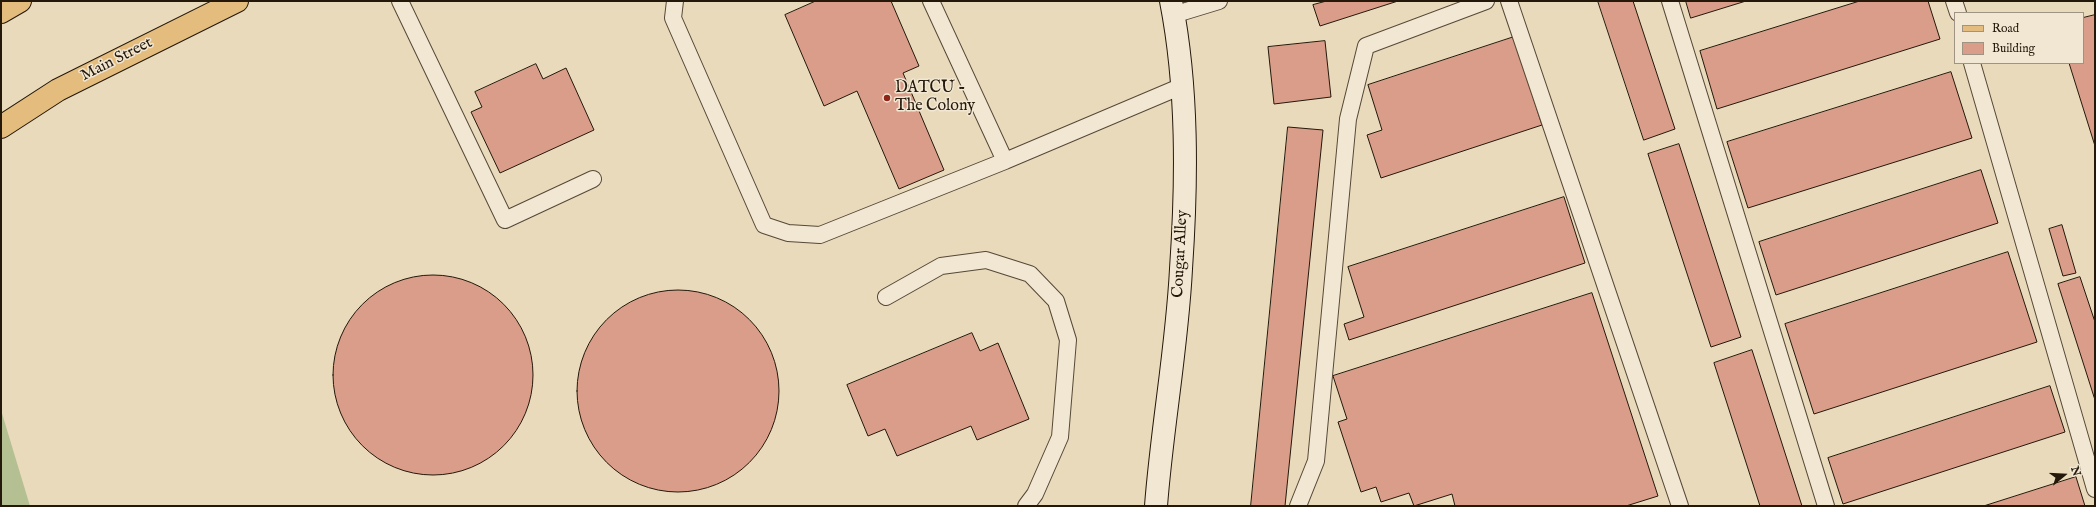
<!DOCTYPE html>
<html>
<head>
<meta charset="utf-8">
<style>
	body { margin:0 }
	#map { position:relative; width:2096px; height:507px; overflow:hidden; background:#e9dabc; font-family:"IM FELL English",serif }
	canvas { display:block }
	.frame { position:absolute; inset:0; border:2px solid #24180a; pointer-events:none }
	.legend { position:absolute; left:1954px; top:12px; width:130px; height:52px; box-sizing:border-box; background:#f1e7d3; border:1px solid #9f9483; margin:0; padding:5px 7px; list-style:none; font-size:12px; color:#24180a }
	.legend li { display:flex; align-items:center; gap:8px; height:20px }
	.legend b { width:20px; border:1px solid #9f9483 }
	.north { position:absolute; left:2044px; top:455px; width:40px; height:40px; -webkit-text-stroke:3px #f1e7d3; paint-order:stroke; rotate:72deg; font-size:11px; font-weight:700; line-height:16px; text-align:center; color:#24180a }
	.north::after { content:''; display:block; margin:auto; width:14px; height:18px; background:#24180a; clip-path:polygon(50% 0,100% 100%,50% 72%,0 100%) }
</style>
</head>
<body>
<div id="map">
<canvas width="2096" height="507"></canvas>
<div class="frame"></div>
<ul class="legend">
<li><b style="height:5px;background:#e4bd7e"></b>Road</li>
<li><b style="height:11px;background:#d99d8a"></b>Building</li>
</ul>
<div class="north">N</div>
</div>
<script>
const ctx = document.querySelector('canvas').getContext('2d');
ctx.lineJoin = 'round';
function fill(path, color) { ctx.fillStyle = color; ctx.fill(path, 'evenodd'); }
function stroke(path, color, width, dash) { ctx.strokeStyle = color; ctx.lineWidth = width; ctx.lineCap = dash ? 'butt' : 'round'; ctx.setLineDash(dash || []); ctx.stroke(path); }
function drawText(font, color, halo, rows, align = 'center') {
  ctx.font = font + ' "IM FELL English",serif'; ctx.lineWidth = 3; ctx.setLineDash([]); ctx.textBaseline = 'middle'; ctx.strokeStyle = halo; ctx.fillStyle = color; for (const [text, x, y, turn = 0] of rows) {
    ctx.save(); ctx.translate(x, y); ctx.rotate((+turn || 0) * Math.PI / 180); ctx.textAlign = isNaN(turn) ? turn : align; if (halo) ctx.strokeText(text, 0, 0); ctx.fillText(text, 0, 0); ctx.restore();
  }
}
const green = new Path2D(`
	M1,410L30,506H1Z`);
const building = new Path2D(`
	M816,1H891L919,66L903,73L944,170L899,189L857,91L824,106L785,15Z
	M1327,1H1398L1320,26L1313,5Z
	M1598,1H1633L1675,129L1644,140Z
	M1686,1H1746L1691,18Z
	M1860,1H1928L1940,39L1717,109L1700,51Z
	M2095,15V146L2069,63H2083V18Z
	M1514,37L1542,125L1381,178L1367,135L1382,130L1368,85Z
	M1325,41L1331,97L1274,104L1268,47Z
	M536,64L543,79L566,68L594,130L500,173L471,112L482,107L475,92Z
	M1951,72L1972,138L1748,208L1727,142Z
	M1288,127L1323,130L1285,506H1251Z
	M1679,144L1741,337L1711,347L1648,154Z
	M1981,170L1998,223L1776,295L1759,242Z
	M1564,197L1585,263L1349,340L1344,324L1364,317L1348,267Z
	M2062,225L2076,273L2063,276L2049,229Z
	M2008,252L2037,342L1814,414L1785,324Z
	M333 375a100 100 0 1 1 200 0a100 100 0 1 1-200 0Z
	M2080,277L2095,322V400L2058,284Z
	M577 391a101 101 0 1 1 202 0a101 101 0 1 1-202 0Z
	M1592,293L1658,496L1626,506H1455L1452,494L1414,506L1409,493L1381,502L1376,487L1361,492L1338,422L1347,419L1333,376Z
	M972,333L980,351L998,343L1029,419L977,440L971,426L897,456L885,429L868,436L847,385Z
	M1752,350L1802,506H1760L1714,363Z
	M2050,386L2065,432L1843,504L1828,458Z
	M2076,477L2085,506H1984Z`);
const lane = new Path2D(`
	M400,1L505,220L593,179
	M675,1L673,18L764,225L788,233L820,235L1005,161
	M931,1L1005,161L1182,86
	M1509,1L1680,506
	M1670,1L1826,506
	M1954,1L1958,13
	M1173,15L1219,1
	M1972,63L2095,489
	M886,297L941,266L986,260L1030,274L1056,301L1068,340L1060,437L1035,494L1026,506
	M1298,506L1316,461L1348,119L1366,46L1486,1`);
const secondary = new Path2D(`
	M1156,506C1162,427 1177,348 1181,269C1187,181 1188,88 1171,1`);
const primary = new Path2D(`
	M1,12L20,1
	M1,127L58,90L237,1`);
const markers = [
	[887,98,4,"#8f2418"]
];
const streetNames = [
	["Main Street",117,60,-27],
	["Cougar Alley",1181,254,-87]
];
const poiNames = [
	["DATCU -",895,89],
	["The Colony",895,107]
];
fill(green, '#b5c092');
fill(building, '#d99d8a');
stroke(building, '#24180a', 1);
stroke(lane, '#554836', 18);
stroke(secondary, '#24180a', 24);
stroke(primary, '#24180a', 24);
stroke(lane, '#f1e7d3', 16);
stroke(secondary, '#f1e7d3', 22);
stroke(primary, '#e4bd7e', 22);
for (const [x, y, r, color] of markers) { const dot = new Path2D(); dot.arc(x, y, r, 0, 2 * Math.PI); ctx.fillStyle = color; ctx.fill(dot); stroke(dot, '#f1e7d3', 1.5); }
drawText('16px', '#24180a', '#f1e7d3', streetNames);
drawText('16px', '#24180a', '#f1e7d3', poiNames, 'left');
</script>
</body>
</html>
